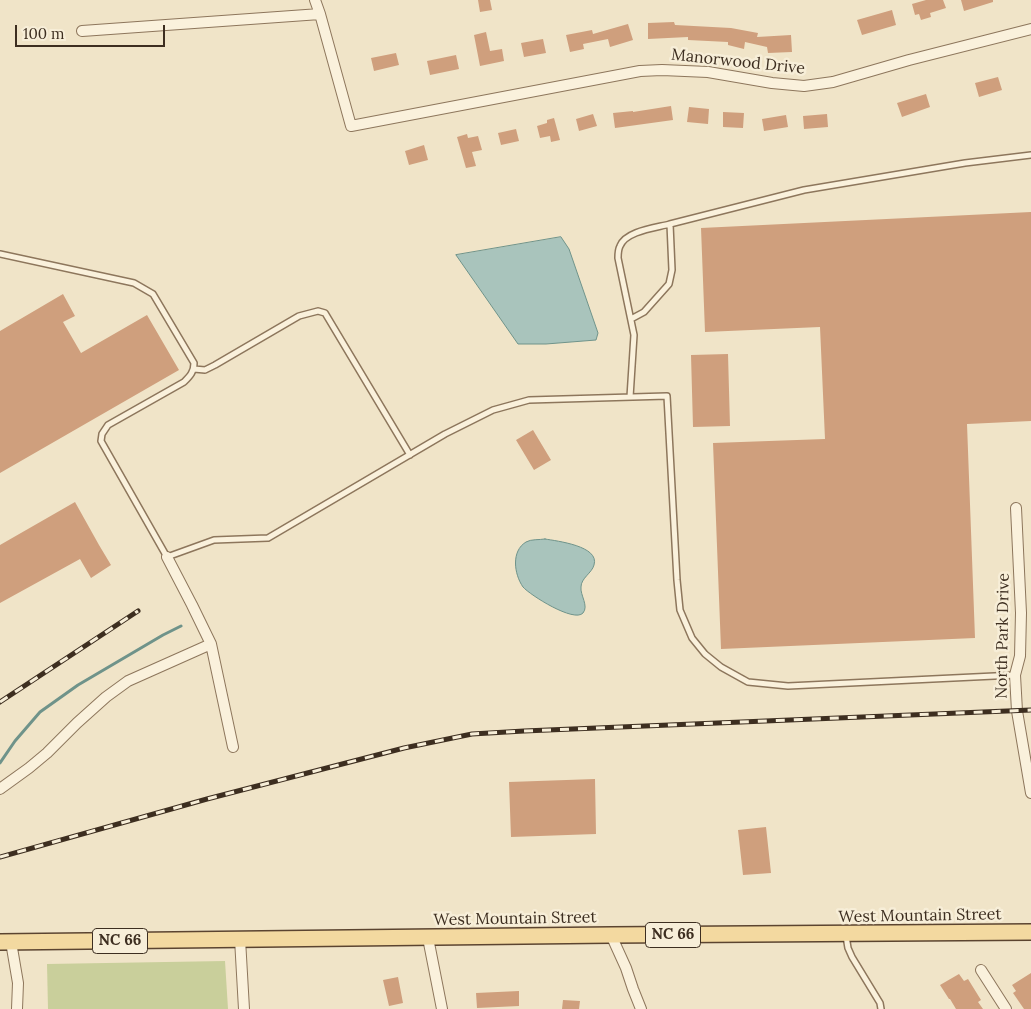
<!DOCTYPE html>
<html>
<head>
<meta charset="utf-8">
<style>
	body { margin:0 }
	#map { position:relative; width:1031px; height:1009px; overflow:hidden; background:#f0e4c8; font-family:Lora,serif }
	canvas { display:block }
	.scale { position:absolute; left:15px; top:25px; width:150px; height:22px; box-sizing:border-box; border:2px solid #3d2e20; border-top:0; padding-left:6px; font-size:15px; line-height:18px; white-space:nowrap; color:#3d2e20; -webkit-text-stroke:4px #f7eed8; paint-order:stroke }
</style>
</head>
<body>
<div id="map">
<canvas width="1031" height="1009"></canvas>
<div class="scale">100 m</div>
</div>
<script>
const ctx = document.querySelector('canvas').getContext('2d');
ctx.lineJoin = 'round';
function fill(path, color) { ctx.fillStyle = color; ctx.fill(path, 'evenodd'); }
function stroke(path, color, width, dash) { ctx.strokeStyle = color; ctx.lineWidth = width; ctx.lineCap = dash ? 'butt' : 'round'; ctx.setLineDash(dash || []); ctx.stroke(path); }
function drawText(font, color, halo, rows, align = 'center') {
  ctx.font = font + ' Lora,serif'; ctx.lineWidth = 5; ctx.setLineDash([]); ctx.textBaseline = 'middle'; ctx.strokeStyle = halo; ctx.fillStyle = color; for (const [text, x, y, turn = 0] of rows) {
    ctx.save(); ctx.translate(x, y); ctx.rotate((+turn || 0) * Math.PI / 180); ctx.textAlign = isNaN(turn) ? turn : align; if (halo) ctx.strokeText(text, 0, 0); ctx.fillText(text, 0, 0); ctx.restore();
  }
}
const green = new Path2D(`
	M225,961L228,1009H48L47,964Z`);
const water = new Path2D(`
	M561,237L569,249L598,333L596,340L546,344H518L456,255Z
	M545,539C557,541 600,546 594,565C592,573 581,578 581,587C580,595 589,606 583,613C574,623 530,595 523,587C514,574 511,551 526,542C531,539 539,540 545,539Z`);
const stream = new Path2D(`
	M0,763L15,741L40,712L78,685L163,635L181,626`);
const building = new Path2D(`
	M478,0H490L492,10L480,12Z
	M926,0H943L946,8L930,13L931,17L921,20L919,14L915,15L912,4Z
	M961,0H993V2L964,11Z
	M892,10L896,25L862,35L857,20Z
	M674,22L675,25L731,28L758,33L757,37L791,35L792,52L768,53L767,47L745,42L744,49L728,45V42L688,40V37L648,39V23Z
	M628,24L633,40L610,47L608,39L583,44L584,49L570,52L566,35L592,30L593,34Z
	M486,32L490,51L502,49L504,61L480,66L474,35Z
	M543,39L546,53L524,57L521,43Z
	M396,53L399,65L374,71L371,58Z
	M456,55L459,69L430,75L427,61Z
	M998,77L1002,90L979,97L975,83Z
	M926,94L930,107L902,117L897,103Z
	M671,106L673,120L615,128L613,113L633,111V112Z
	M689,107L709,109L708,124L687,122Z
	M723,112L744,113L743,128L723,127Z
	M593,114L597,126L579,131L576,119Z
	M827,114L828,127L804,129L803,116Z
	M786,115L788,127L764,131L762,119Z
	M554,118L560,140L551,142L550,136L540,138L537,126L547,123V120Z
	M516,129L519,141L501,145L498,133Z
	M467,134L468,138L478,136L482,150L472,152L476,166L466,168L457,137Z
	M424,145L428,160L409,165L405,151Z
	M1031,212V421L967,424L975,638L721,649L713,443L825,439L820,327L705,332L701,228Z
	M63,294L75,316L63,322L81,353L147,315L179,370L0,473V331Z
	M728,354L730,426L693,427L691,355Z
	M533,430L551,460L534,470L516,440Z
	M75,502L99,545L111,565L91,578L80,559L0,603V545Z
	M595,779L596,834L511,837L509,782Z
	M766,827L771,873L743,875L738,830Z
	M1031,973V1009H1024L1013,993L1016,991L1012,985Z
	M959,974L964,981L968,979L981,1000L978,1002L983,1009H956L950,999H949L940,985Z
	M398,977L403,1003L389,1006L383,980Z
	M519,991V1006L477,1008L476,993Z
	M563,1000L580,1001L579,1009H562Z`);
const service = new Path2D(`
	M670,224L804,190L965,163L1031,155
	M0,254L134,283L153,294L194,363C194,372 190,376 184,382L108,425L102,434L101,441L167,557L214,540L268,538L445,434L493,410L529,400L667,396L677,580L680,610L692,638L705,654L721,667L748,682L788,686L1015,675
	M194,369L205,370L215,365L299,316L318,311L325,313L410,455
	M630,397L634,335L618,258C618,255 618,250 620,246C626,231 655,228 670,224L672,270L669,284L644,312L631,319
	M846,936L848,948L852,957L880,1003L881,1009`);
const minor = new Path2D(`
	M315,0L320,14L351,126L640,71L662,70L708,72L772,83L804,86L833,82L909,60L1031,29
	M82,31L320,14
	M1016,508L1021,613L1020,656L1015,675L1017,711L1031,793
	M167,557L192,605L211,644L233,747
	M0,789L29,768L47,753L77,723L106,697L128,681L211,644
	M611,935L626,968L633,989L641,1009
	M428,938L442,1009
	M240,939L244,1009
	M11,942L18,983L17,1009
	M981,970L1006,1009`);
const primary = new Path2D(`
	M0,942L611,935L1031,932`);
const rail = new Path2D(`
	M0,702L138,611
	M0,857L207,799L404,748L472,734L524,731L1031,710`);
const shields = [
	[673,935,55],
	[120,941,55]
];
const shieldNames = [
	["NC 66",673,935],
	["NC 66",120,941]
];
const streetNames = [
	["Manorwood Drive",738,62,6],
	["North Park Drive",1003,636,-89],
	["West Mountain Street",920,916,-1],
	["West Mountain Street",515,919,-1]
];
fill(green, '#c9cf9b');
fill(water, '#a9c4bc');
stroke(water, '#6f938a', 1);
stroke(stream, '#6f938a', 3);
fill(building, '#cf9f7d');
stroke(service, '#8d765c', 8);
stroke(minor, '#8d765c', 12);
stroke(primary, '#5b4430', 18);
stroke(service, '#faf1dc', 5);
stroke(minor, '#faf1dc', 10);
stroke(primary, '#f3d9a0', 15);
stroke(rail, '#3d2e20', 5);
stroke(rail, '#f7eed8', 3, [9]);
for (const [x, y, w] of shields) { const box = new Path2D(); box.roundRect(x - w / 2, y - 12.5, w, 25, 4); ctx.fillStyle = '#f7eed8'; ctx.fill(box); stroke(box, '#3d2e20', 1); }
drawText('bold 15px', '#3d2e20', null, shieldNames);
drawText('16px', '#3d2e20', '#f7eed8', streetNames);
</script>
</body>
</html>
